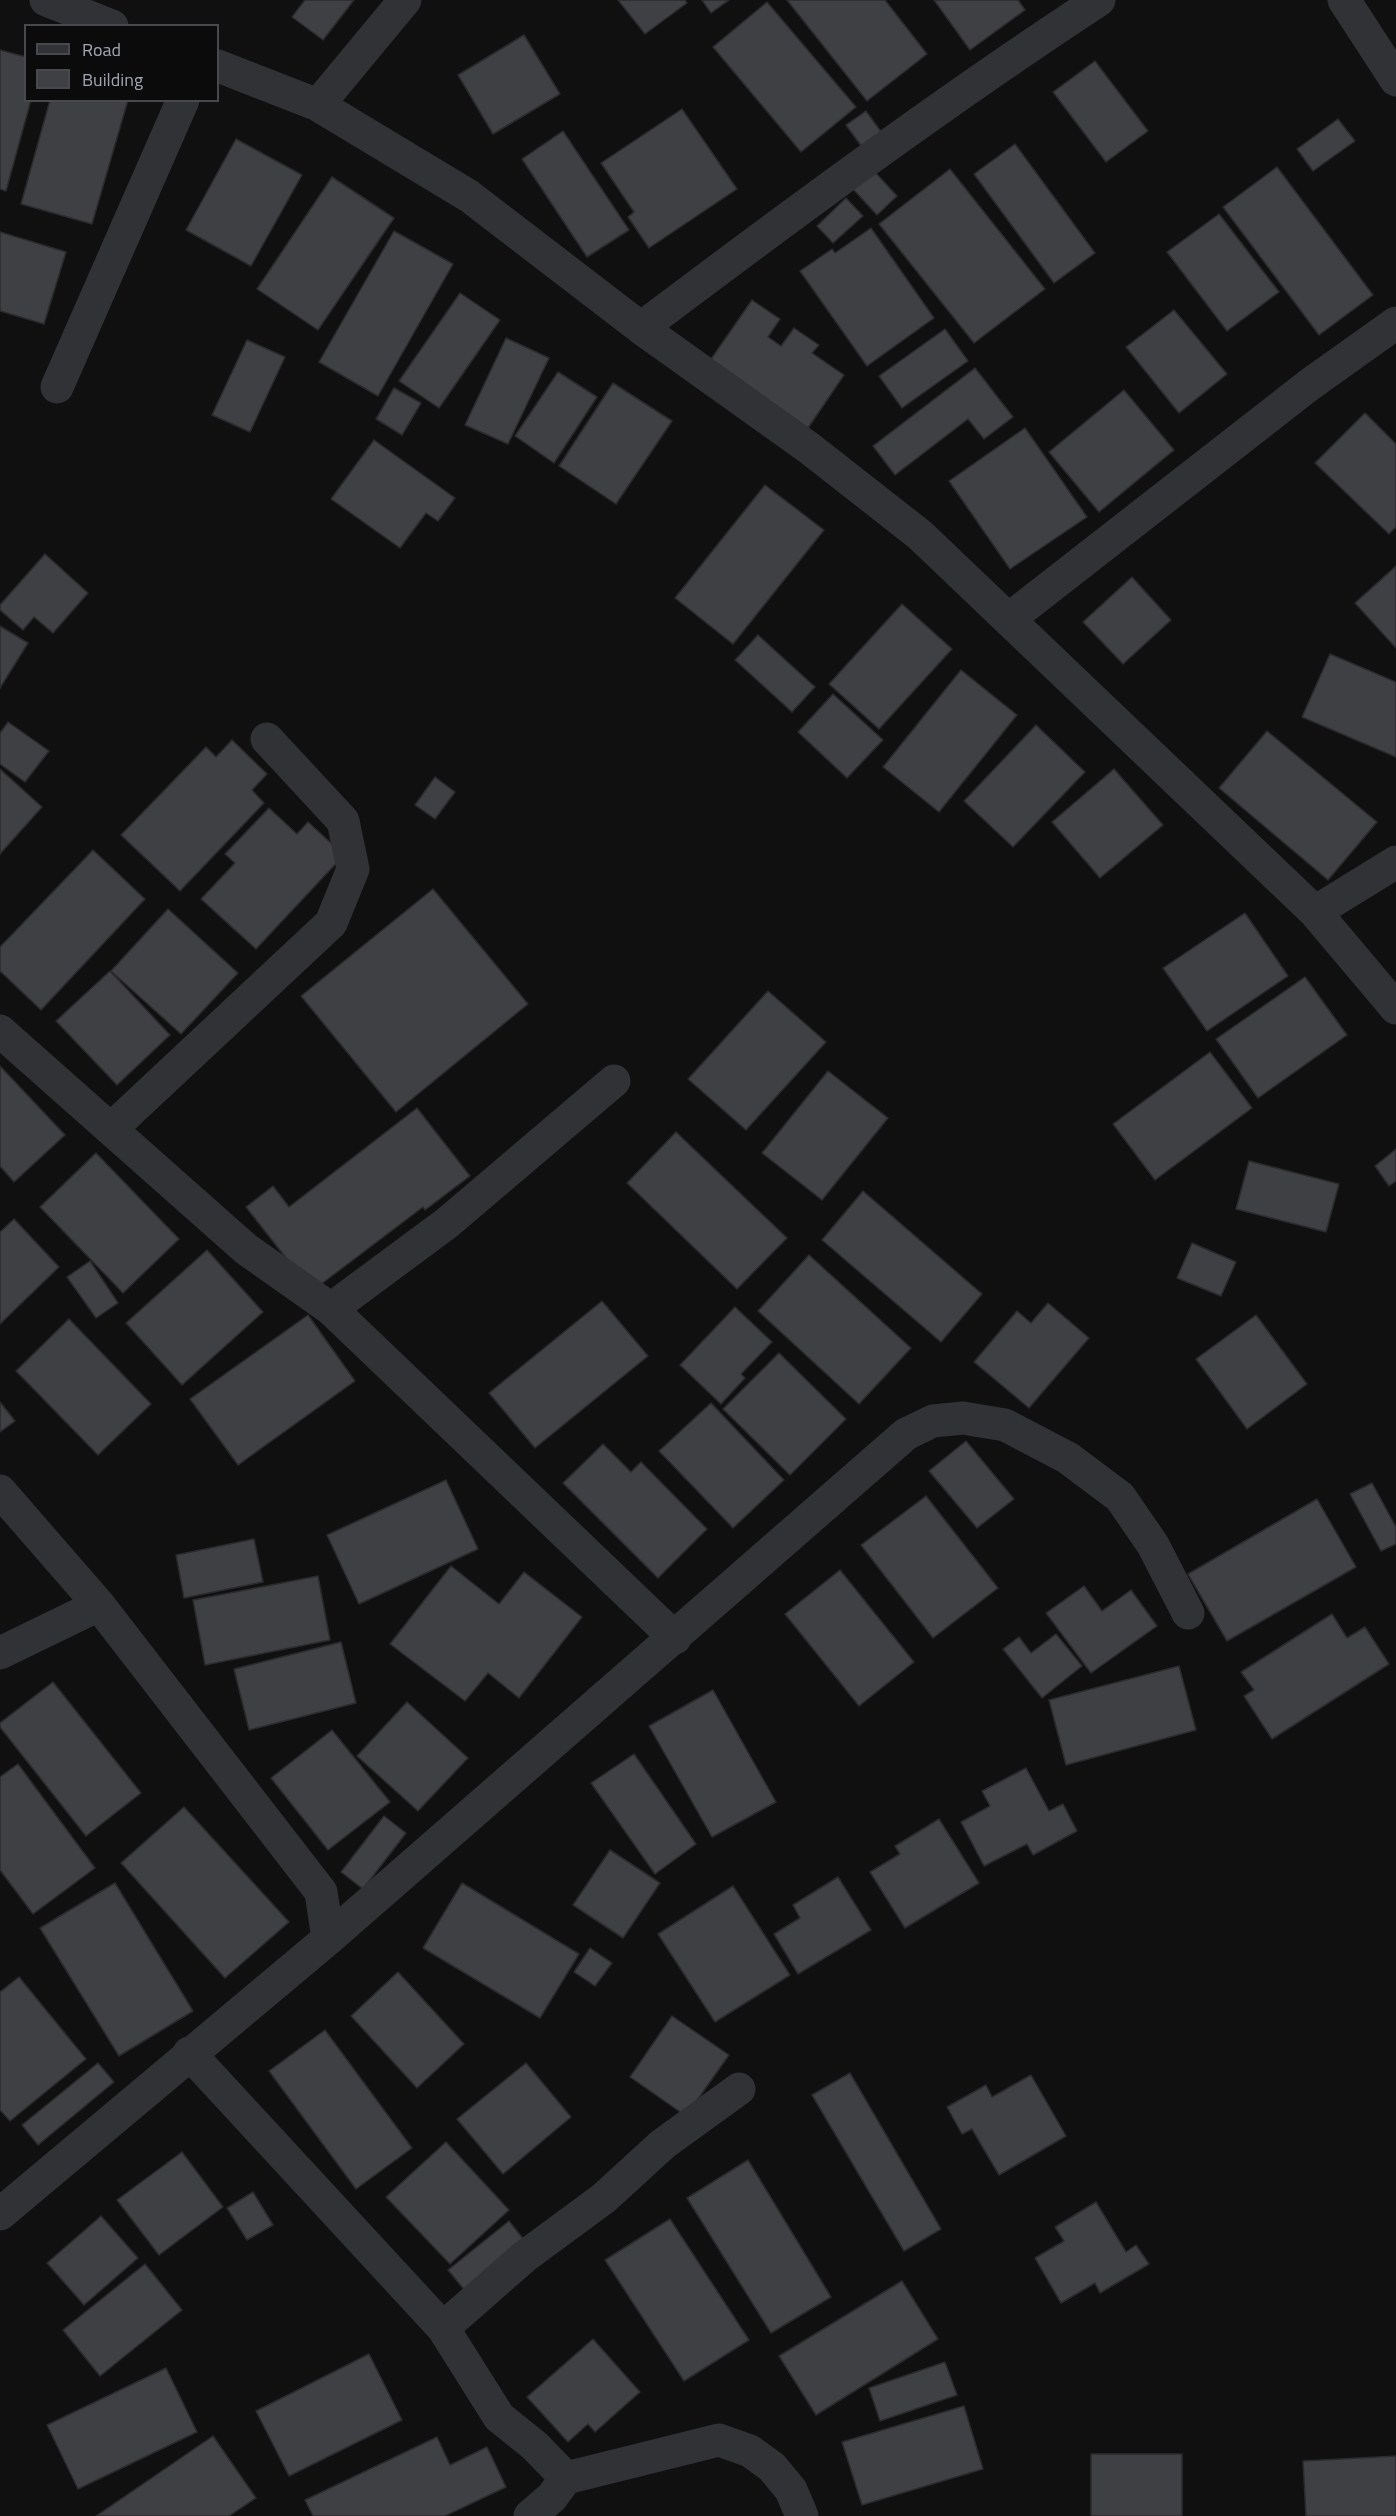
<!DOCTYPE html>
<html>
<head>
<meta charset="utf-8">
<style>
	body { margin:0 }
	#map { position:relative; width:1396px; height:2516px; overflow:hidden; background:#101011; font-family:"Titillium Web",sans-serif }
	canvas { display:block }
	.legend { position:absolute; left:24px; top:24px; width:195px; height:78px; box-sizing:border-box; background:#0b0b0c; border:2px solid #47494e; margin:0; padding:8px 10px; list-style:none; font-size:18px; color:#a2a5b1 }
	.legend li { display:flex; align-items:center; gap:12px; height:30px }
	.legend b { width:30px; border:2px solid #47494e }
</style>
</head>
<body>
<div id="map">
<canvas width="1396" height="2516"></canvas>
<ul class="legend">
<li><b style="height:8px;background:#313236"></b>Road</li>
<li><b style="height:16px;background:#3f4044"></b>Building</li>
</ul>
</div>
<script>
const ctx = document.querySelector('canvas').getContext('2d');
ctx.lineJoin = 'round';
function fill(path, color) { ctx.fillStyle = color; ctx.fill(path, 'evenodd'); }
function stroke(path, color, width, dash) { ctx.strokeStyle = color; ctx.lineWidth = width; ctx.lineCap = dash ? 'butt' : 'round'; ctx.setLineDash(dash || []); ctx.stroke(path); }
const building = new Path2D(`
	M305,0H354L323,40L292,17Z
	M618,0H685L687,3L645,34Z
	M702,0H729L711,13Z
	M787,0H885L927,54L867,101Z
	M934,0H1018L1025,10L970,50Z
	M767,2L856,107L801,152L713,47Z
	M524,35L560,94L493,134L458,75Z
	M0,50L26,57V100H31L6,191L0,189Z
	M1095,61L1148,131L1106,162L1053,92Z
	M50,100H128L92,224L21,204Z
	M682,109L737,189L649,248L628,217L634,212L601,163Z
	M866,111L882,133L862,147L846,125Z
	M1338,119L1355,141L1313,171L1297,149Z
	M563,131L629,230L587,257L522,159Z
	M236,139L302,175L251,266L186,230Z
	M1015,144L1095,253L1054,283L974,174Z
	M1277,167L1373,295L1319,335L1223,207Z
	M950,169L1045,289L974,343L879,224Z
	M873,170L897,196L877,215L853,189Z
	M332,177L394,218L318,330L257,289Z
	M846,198L863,216L833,243L817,226Z
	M1219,214L1279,292L1227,331L1167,252Z
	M871,228L934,318L867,366L800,271L832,249L835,253Z
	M394,231L453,264L378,396L319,362Z
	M0,232L66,252L44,324L0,311Z
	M460,293L500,320L439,408L399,381Z
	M752,300L780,319L768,337L781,346L794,328L819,345L812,353L844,375L808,428L709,362Z
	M1174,310L1227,374L1179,413L1126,347Z
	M945,329L968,361L902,408L879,376Z
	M506,338L549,358L508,444L465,425Z
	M247,340L285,357L250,432L212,415Z
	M975,368L1013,417L984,439L968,419L895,475L873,446Z
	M558,372L597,397L554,463L515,436Z
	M613,383L672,421L616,504L559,466Z
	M394,388L421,403L402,435L376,419Z
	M1124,390L1174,450L1099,512L1049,452Z
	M1365,413L1396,444V527L1389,534L1315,463Z
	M1025,428L1087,517L1010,569L949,481Z
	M374,440L455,498L438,521L426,513L400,548L331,499Z
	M765,485L824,530L733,644L675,598Z
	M45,554L88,593L53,633L34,617L23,630L0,610V605Z
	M1396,566V648L1355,603Z
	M1132,577L1171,620L1123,664L1083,622Z
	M902,604L952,649L879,729L829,684Z
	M0,626L28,643L0,688Z
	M758,635L815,687L792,712L735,660Z
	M1330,654L1396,682V757L1302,717Z
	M961,670L1017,715L939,812L883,767Z
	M833,694L883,740L847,778L798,732Z
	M8,722L49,751L25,782L0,764V733Z
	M1036,725L1085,772L1013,847L964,801Z
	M1267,731L1377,822L1328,880L1219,788Z
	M232,740L267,774L252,790L264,803L180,891L121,835L206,747L216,757Z
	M0,769L42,807L0,854Z
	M1114,769L1163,825L1100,878L1052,822Z
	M435,777L455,792L435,819L415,805Z
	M269,808L297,834L308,822L344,855L256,949L201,899L235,863L225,854Z
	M93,850L145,899L41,1010L0,971V947Z
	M433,889L528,1004L396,1112L301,996Z
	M168,909L238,973L181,1034L111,971Z
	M1245,913L1288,976L1207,1031L1163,968Z
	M110,971L170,1035L117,1085L56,1021Z
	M1305,977L1347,1035L1258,1098L1216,1039Z
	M768,991L826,1042L746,1130L688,1079Z
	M1210,1052L1252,1108L1155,1180L1113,1124Z
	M0,1066L65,1135L14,1182L0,1166Z
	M828,1071L888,1118L822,1200L762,1153Z
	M417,1108L470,1176L425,1210L423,1207L312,1291L246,1207L273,1186L289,1207Z
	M676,1132L787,1238L737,1289L627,1183Z
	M1396,1149V1181L1389,1186L1375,1166Z
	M96,1153L179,1239L123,1293L40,1207Z
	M1249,1161L1339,1184L1326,1232L1236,1209Z
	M863,1191L982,1294L941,1342L822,1240Z
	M14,1219L59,1267L0,1324V1232Z
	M1192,1243L1236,1262L1221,1296L1177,1278Z
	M207,1250L263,1312L182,1385L126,1323Z
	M809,1255L911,1348L859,1404L758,1311Z
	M90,1261L118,1303L96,1318L67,1277Z
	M602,1301L648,1356L535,1448L489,1393Z
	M1048,1303L1089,1338L1029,1408L974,1362L1017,1311L1031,1323Z
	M735,1307L772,1342L741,1374L745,1378L721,1404L680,1365Z
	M308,1315L355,1381L238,1465L190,1399Z
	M1256,1315L1307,1384L1247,1429L1196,1359Z
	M69,1319L151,1404L98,1455L16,1371Z
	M779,1353L846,1419L790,1475L723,1409Z
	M0,1402L15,1421L0,1432Z
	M711,1403L784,1480L733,1528L659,1451Z
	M966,1441L1014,1499L977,1528L929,1471Z
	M603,1444L631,1472L641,1462L707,1529L658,1578L563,1483Z
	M446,1480L478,1549L359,1604L327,1535Z
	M1372,1483L1396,1527V1544L1381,1551L1350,1494Z
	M926,1496L998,1588L933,1638L861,1545Z
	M1317,1499L1356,1567L1227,1641L1188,1574Z
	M254,1539L263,1582L184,1598L176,1555Z
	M451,1566L499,1604L524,1572L582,1617L519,1698L488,1673L465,1701L390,1644Z
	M840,1570L914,1662L859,1706L785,1614Z
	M318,1576L330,1640L205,1665L193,1600Z
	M1084,1586L1102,1611L1131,1590L1157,1626L1091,1673L1046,1613Z
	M1332,1614L1347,1638L1365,1627L1389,1664L1272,1739L1244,1696L1254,1690L1241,1672Z
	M1056,1634L1082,1666L1042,1698L1003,1649L1019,1637L1031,1653Z
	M341,1642L356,1703L249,1730L234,1669Z
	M1179,1666L1196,1730L1066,1765L1049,1700Z
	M53,1682L141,1793L86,1836L0,1727V1723Z
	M713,1690L776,1802L712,1837L649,1726Z
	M407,1702L468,1758L418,1811L357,1756Z
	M332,1730L390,1802L328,1850L271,1778Z
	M634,1754L696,1844L655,1874L591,1783Z
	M18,1764L95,1868L33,1914L0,1870V1777Z
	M1026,1768L1049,1811L1063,1804L1077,1831L1033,1855L1027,1844L984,1866L961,1822L990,1806L982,1791Z
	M184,1807L289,1922L225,1978L121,1863Z
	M384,1816L406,1833L363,1889L341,1872Z
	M939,1819L979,1883L905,1928L870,1872L900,1854L895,1846Z
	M610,1850L660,1883L623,1938L573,1905Z
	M838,1877L871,1930L798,1974L774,1934L800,1918L793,1905Z
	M115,1883L193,2011L119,2056L40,1928Z
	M462,1883L579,1954L540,2018L423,1948Z
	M733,1886L790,1975L715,2022L658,1934Z
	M590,1948L612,1963L595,1986L574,1972Z
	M398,1972L464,2044L417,2088L351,2016Z
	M19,1977L86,2059L10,2121L0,2110V1992Z
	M672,2016L729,2055L686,2116L630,2077Z
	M325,2030L412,2148L356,2189L269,2071Z
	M98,2063L114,2082L38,2145L22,2125Z
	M526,2063L571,2117L503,2174L457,2119Z
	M850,2073L941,2229L904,2251L812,2095Z
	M1031,2075L1066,2136L999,2175L972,2129L962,2134L947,2107L986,2085L992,2097Z
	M446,2142L509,2210L450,2264L386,2197Z
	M182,2152L223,2207L159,2255L117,2200Z
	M748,2160L831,2297L771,2333L687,2198Z
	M253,2192L273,2225L247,2240L227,2208Z
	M1096,2202L1126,2252L1136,2245L1149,2264L1100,2293L1095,2283L1061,2303L1035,2258L1064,2241L1055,2227Z
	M101,2216L138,2258L84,2305L47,2263Z
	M670,2219L749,2340L684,2381L605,2260Z
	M509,2221L532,2250L472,2299L448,2270Z
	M145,2264L182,2310L100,2376L63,2330Z
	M902,2281L938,2339L816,2415L779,2356Z
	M593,2339L640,2392L595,2432L588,2424L568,2442L527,2397Z
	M369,2354L402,2420L289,2476L256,2411Z
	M945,2362L957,2395L880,2421L869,2388Z
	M166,2368L197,2432L78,2489L47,2425Z
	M964,2406L983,2469L862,2505L842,2442Z
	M213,2436L256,2498L229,2516H96Z
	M437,2437L450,2465L487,2447L506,2487L445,2516H313L305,2500Z
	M1091,2454H1182V2516H1091Z
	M1396,2456V2516H1306L1303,2461Z`);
const street = new Path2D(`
	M46,0L112,26
	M1344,0L1396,80
	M218,66L318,105L469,196L641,328L809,448L920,535L1315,912L1396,1008
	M318,105L405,0
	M641,328C791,215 942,103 1099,0
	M57,387L183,100
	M1009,619L1309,385L1396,323
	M1315,912L1396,862
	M0,1031L246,1249L331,1309L675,1638
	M111,1129L331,923L353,869L343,821L267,739
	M331,1309L447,1223L614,1081
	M0,1491L99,1605L321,1892L328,1939
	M0,1653L99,1605
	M189,2053L443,2328L499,2417L535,2446L566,2478L719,2440L750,2451L772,2467L791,2490L802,2516
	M0,2214L328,1939L906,1434L933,1421L963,1418L1005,1425L1068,1458L1120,1497L1153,1545L1188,1613
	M443,2328L524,2257L604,2198L663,2144L739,2089
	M530,2516L552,2497L566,2478`);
fill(building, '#3f4044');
stroke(building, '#2b2a2d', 1.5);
stroke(street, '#313236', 33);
</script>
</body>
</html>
